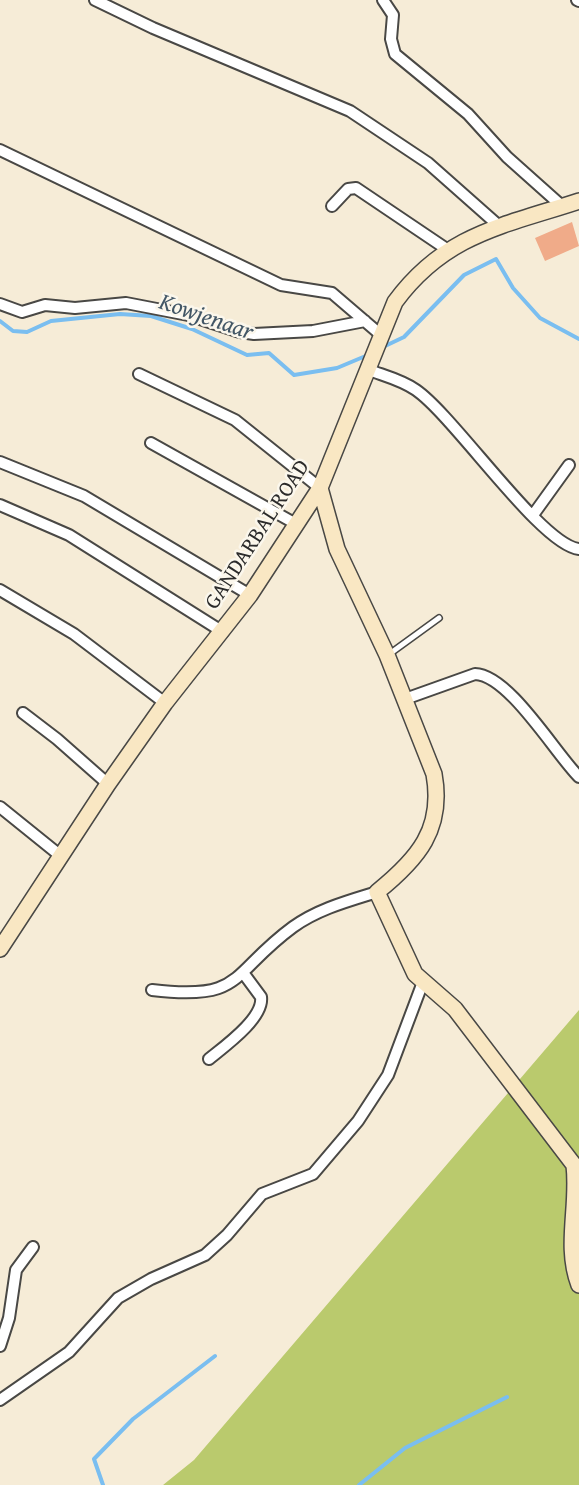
<!DOCTYPE html>
<html>
<head>
<meta charset="utf-8">
<style>
	body { margin:0 }
	canvas { display:block; background:#f6ecd7 }
</style>
</head>
<body>
<canvas width="579" height="1485"></canvas>
<script>
const ctx = document.querySelector('canvas').getContext('2d');
ctx.lineJoin = 'round';
function fill(path, color) { ctx.fillStyle = color; ctx.fill(path, 'evenodd'); }
function stroke(path, color, width, dash) { ctx.strokeStyle = color; ctx.lineWidth = width; ctx.lineCap = dash ? 'butt' : 'round'; ctx.setLineDash(dash || []); ctx.stroke(path); }
function drawText(font, color, halo, rows, align = 'center') {
  ctx.font = font + ' "Gentium Book Plus",serif'; ctx.lineWidth = 5; ctx.setLineDash([]); ctx.textBaseline = 'middle'; ctx.strokeStyle = halo; ctx.fillStyle = color; for (const [text, x, y, turn = 0] of rows) {
    ctx.save(); ctx.translate(x, y); ctx.rotate((+turn || 0) * Math.PI / 180); ctx.textAlign = isNaN(turn) ? turn : align; if (halo) ctx.strokeText(text, 0, 0); ctx.fillText(text, 0, 0); ctx.restore();
  }
}
const green = new Path2D(`
	M579,1010V1485H163L194,1460Z`);
const stream = new Path2D(`
	M0,321L13,331L27,332L51,321L120,314L151,316L192,329L247,355L269,353L294,375L337,368L368,355
	M383,347L404,337L464,275L496,259L513,288L540,318L579,339
	M103,1485L94,1459L133,1419L215,1356
	M359,1485L405,1448L507,1397`);
const building = new Path2D(`
	M572,222L579,246L545,261L535,238Z`);
const lane = new Path2D(`
	M388,655L439,618`);
const street = new Path2D(`
	M95,0L153,28L350,111L428,163L498,225
	M383,0L393,15L391,39L395,54L468,114L507,157L563,207
	M577,0L579,1
	M0,150L281,285L332,293L381,335
	M332,206L348,189L356,188L448,250
	M0,304L22,312L45,305L75,308L126,303L188,315L240,332L254,334L313,331L365,321
	M369,370C385,376 402,380 416,390C455,417 541,545 579,549
	M139,374L235,420L320,488
	M151,443L296,524
	M0,462L84,496L250,595
	M0,505L69,535L223,632
	M533,515L569,465
	M0,590L74,634L165,703
	M405,699L475,674C509,675 555,753 579,777
	M23,713L57,739L108,784
	M0,807L62,857
	M152,990C245,1001 229,974 293,927C318,909 348,901 377,892
	M209,1059C225,1046 264,1018 261,997L244,974
	M0,1346L9,1318L16,1270L33,1247
	M0,1400L69,1352L118,1298L151,1279L205,1255L227,1235L262,1194L313,1174L358,1121L388,1075L423,982`);
const secondary = new Path2D(`
	M320,488L337,549L387,655L434,774C444,829 418,859 377,892L415,974L455,1009L574,1165C579,1206 564,1246 579,1285
	M0,949L108,784L165,703L250,595L320,488L395,302C445,234 503,226 579,201`);
const streetNames = [
	["GANDARBAL ROAD",258,535,-57]
];
const waterNames = [
	["Kowjenaar",206,318,19]
];
fill(green, '#baca6d');
stroke(stream, '#7abef0', 4);
fill(building, '#f0ab89');
stroke(lane, '#494845', 8);
stroke(street, '#494845', 14);
stroke(secondary, '#494845', 18);
stroke(lane, '#fff', 5);
stroke(street, '#fff', 10);
stroke(secondary, '#f9e7c3', 15);
drawText('22px', '#2b2b2b', '#fbf7ec', streetNames);
drawText('italic 24px', '#435766', '#fbf7ec', waterNames);
</script>
</body>
</html>
